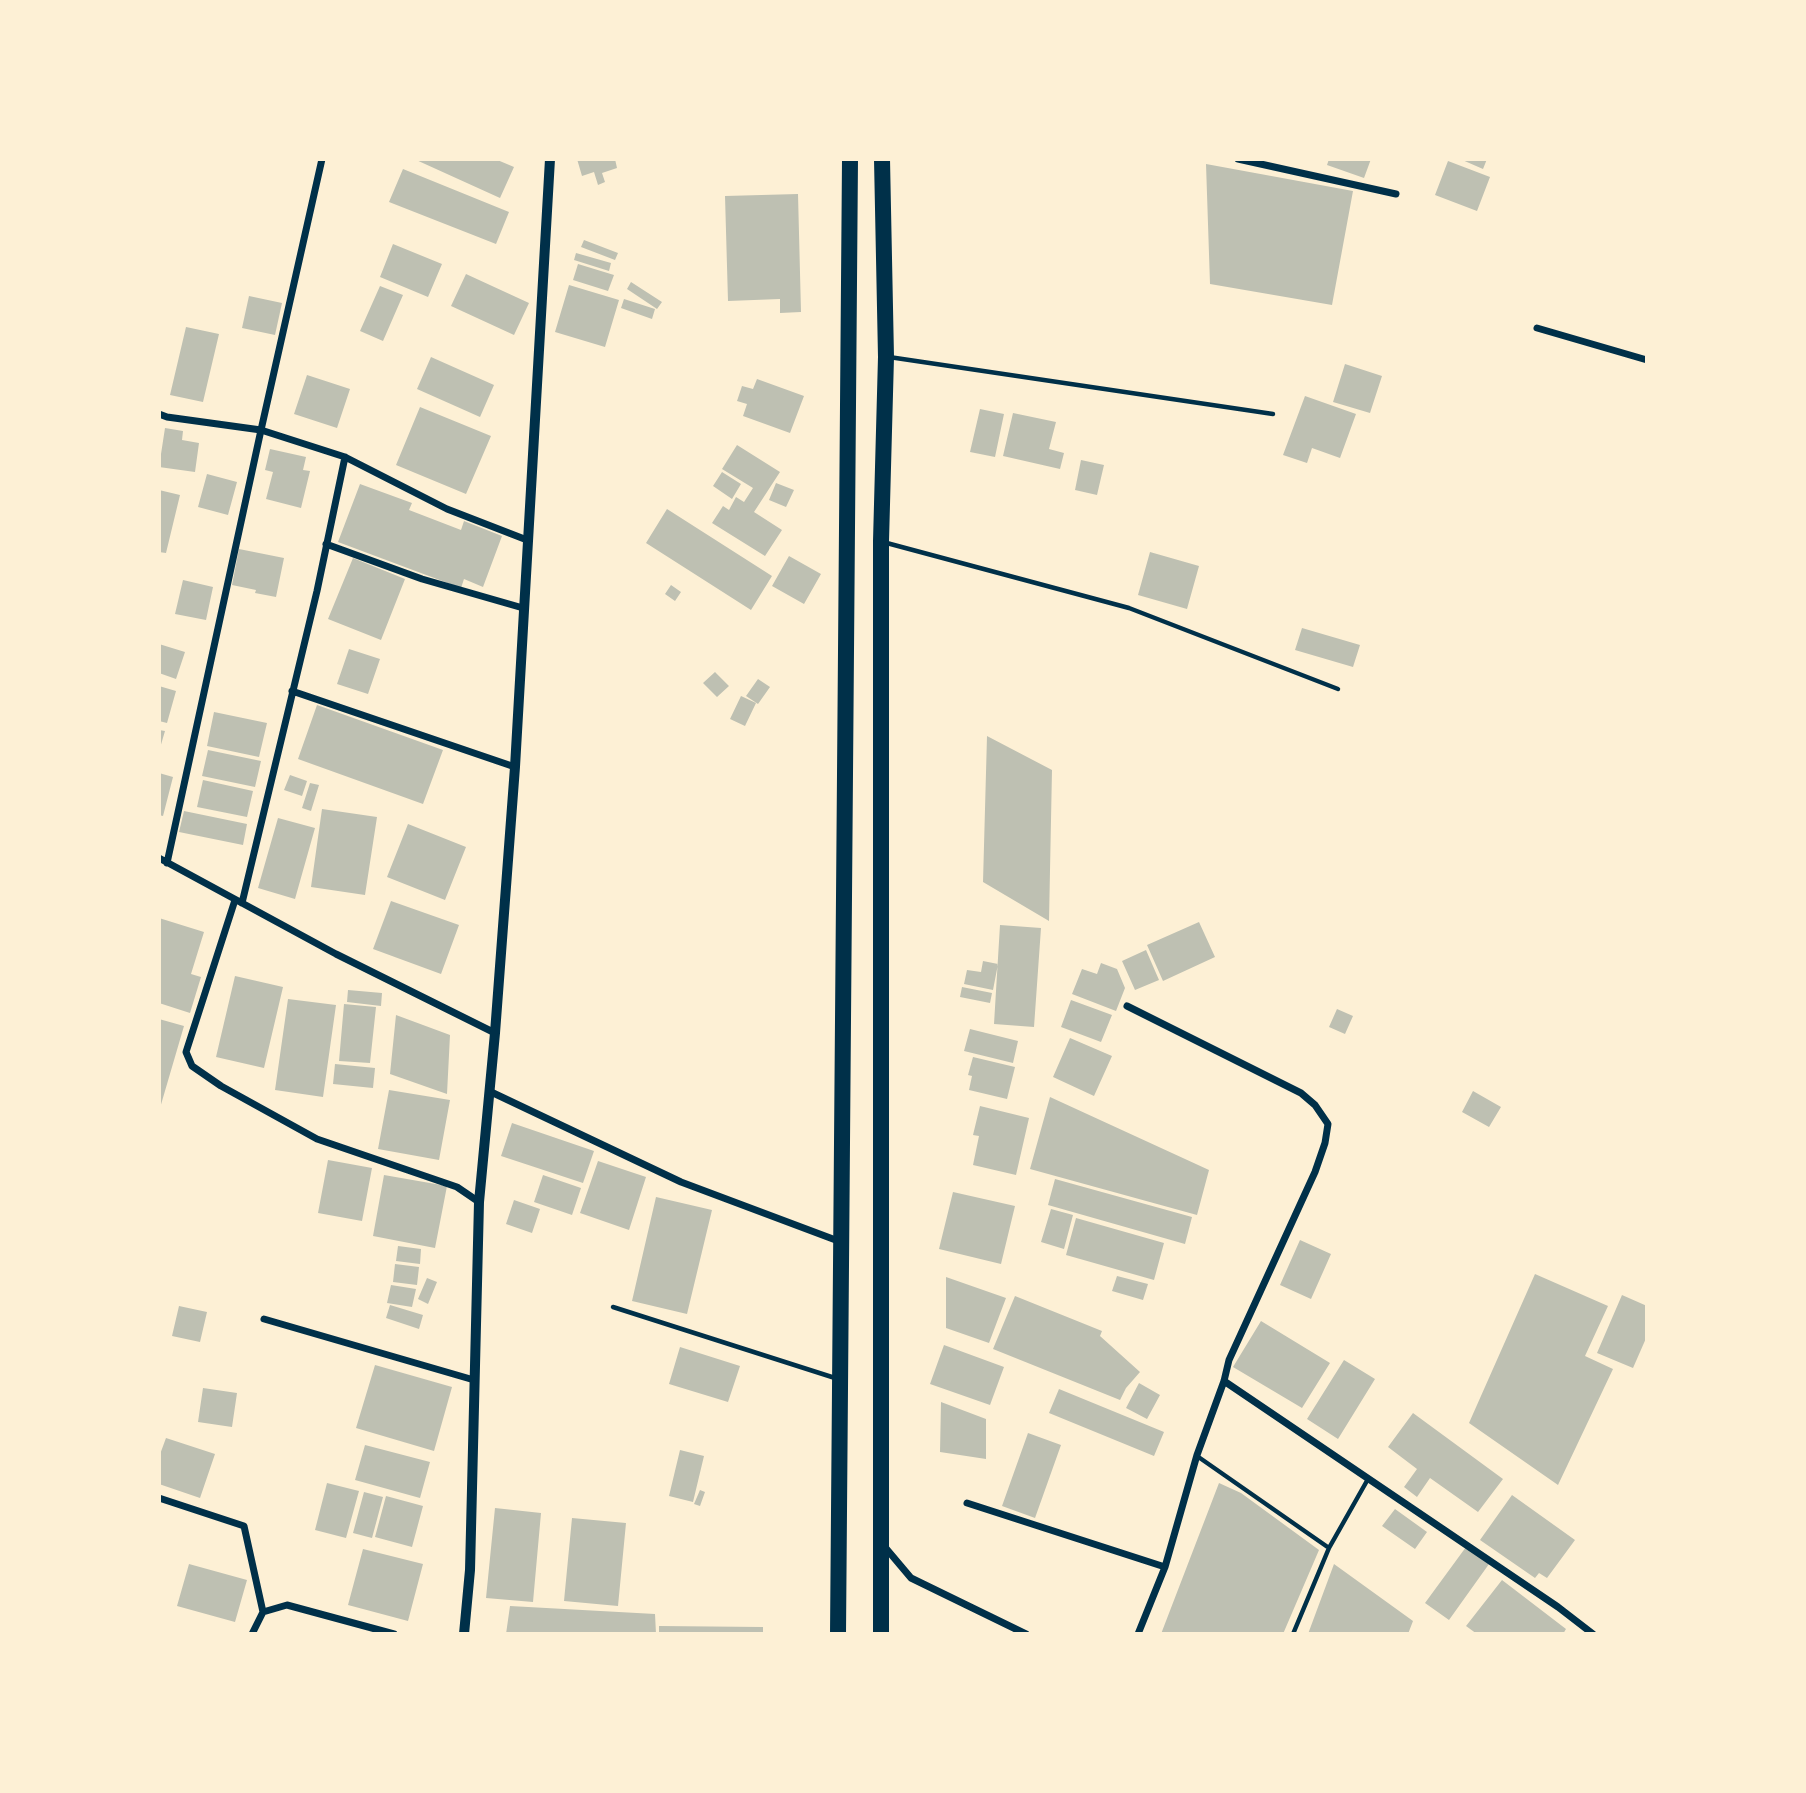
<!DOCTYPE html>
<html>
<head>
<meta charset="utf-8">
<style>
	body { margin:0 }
	#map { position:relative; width:1806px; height:1793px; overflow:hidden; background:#fdf0d5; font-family:Merriweather,serif }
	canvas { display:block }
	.frame { position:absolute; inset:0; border:161px solid #fdf0d5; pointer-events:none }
</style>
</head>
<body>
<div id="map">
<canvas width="1806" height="1793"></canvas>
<div class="frame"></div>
</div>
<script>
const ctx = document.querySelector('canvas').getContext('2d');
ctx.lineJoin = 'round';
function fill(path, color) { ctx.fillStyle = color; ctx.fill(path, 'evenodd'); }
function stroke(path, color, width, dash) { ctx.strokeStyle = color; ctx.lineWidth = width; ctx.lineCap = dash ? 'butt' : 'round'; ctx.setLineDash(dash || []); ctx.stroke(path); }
const building = new Path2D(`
	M414,159H495L514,167L500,198Z
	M577,159H615L617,168L602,173L605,182L598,185L594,172L582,176Z
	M1329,159H1371L1364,178L1327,165Z
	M1460,159H1487L1483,169Z
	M1448,161L1490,177L1477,211L1435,195Z
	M1206,164L1353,191L1332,305L1210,284Z
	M403,169L509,212L496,244L389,202Z
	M798,194L801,312L780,313V299L728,301L725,196Z
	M584,240L618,253L615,260L581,247Z
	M393,244L442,264L428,297L380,277Z
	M576,253L611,263L609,271L574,260Z
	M578,264L614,275L608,291L573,280Z
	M466,274L529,303L514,335L451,306Z
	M631,282L662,302L657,309L627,289Z
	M569,285L619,300L605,347L555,332Z
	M380,286L403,295L383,341L360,331Z
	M249,296L282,303L275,335L242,328Z
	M624,299L655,309L652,319L621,308Z
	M186,327L219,334L203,402L170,395Z
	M431,357L494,385L480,417L417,389Z
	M1345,364L1382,376L1370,413L1333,402Z
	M307,375L350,389L337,428L294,414Z
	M757,379L804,396L790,433L743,416L747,404L737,401L742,386L753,389Z
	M1305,396L1356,414L1340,458L1312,448L1307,463L1283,455Z
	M420,407L491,436L466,494L396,465Z
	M980,409L1004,414L995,457L970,452Z
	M1013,413L1056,422L1049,449L1064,453L1060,469L1003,456Z
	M165,428L183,431L182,440L199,443L195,472L159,467Z
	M737,445L780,472L754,512L782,530L765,556L712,523L723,506L729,510L736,497L744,502L753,488L722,469Z
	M270,449L306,457L303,470L310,471L301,508L266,499L273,472L265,470Z
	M1081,460L1104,465L1097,495L1075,490Z
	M722,472L741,484L732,499L713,486Z
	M207,474L237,482L228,515L198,507Z
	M776,483L794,490L786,507L769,500Z
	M360,484L412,503L409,510L461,530L464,521L502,536L483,587L464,579L461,588L338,542Z
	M159,490L180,495L166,553L159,552Z
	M667,509L772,576L751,610L646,543Z
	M239,549L284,558L276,597L255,593L256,590L232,585Z
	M1150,552L1199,566L1187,609L1138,595Z
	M789,556L821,574L804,604L772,586Z
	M353,558L405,579L381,640L328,619Z
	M183,580L213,587L206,620L175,614Z
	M671,585L681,592L675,601L665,594Z
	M1302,628L1360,645L1353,667L1295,650Z
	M159,644L185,652L176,679L159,673Z
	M349,649L380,659L368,694L337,684Z
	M715,672L729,686L717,697L703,683Z
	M758,679L770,687L758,704L746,696Z
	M159,686L176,691L167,723L159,721Z
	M741,696L756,703L745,726L730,719Z
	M317,705L443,750L423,804L298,759Z
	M214,712L267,723L259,757L207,746Z
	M159,730L165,731L160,748H159Z
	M987,736L1052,770L1049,921L983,882Z
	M208,750L261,761L255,787L202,776Z
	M159,773L173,777L163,816L159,815Z
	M290,775L307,781L302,796L284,790Z
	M203,780L253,791L247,817L197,807Z
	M310,783L319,785L311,811L302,808Z
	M322,809L377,817L365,895L311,887Z
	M184,811L247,824L243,845L179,832Z
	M278,818L315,828L295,899L258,888Z
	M408,824L466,847L445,900L387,877Z
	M391,901L459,925L441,974L373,949Z
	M159,918L204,932L191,974L201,977L190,1013L159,1003Z
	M1199,922L1215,957L1163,981L1147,945Z
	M1000,925L1041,928L1034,1027L994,1024Z
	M1146,950L1159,980L1135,990L1122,961Z
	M983,961L998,964L993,990L964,984L967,970L981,972Z
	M1101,963L1117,969L1125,988L1116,1011L1072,994L1082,969L1097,974Z
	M235,976L283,987L264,1068L216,1057Z
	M962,987L992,993L990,1003L960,997Z
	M348,990L382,993L381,1006L347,1002Z
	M288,999L336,1005L323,1097L275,1090Z
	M1071,1000L1112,1015L1101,1042L1061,1027Z
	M344,1004L376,1007L370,1063L339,1061Z
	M1337,1009L1353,1016L1345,1034L1329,1027Z
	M396,1015L450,1035L447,1094L390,1074Z
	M159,1019L184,1026L160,1108L159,1107Z
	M970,1029L1018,1041L1013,1063L964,1051Z
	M1070,1038L1112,1056L1094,1096L1053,1077Z
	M973,1057L1015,1067L1007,1099L969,1090L972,1076L968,1075Z
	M335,1064L375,1068L373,1088L333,1084Z
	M389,1090L450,1100L439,1160L378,1149Z
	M1473,1091L1501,1107L1489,1127L1462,1112Z
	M1050,1097L1209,1170L1197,1215L1030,1169Z
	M980,1106L1029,1118L1016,1175L973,1165L979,1136L973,1135Z
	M512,1123L594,1151L583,1183L501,1156Z
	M328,1160L372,1168L362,1221L318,1213Z
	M598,1161L646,1177L629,1230L580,1213Z
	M384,1175L447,1186L435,1248L373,1236Z
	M543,1175L581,1188L572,1215L534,1202Z
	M1055,1179L1192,1217L1185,1244L1048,1205Z
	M953,1192L1015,1206L1001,1264L939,1249Z
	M656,1197L712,1210L687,1314L632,1301Z
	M514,1200L540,1209L532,1233L506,1224Z
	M1051,1209L1073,1215L1064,1249L1041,1242Z
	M1076,1218L1164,1243L1154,1280L1066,1255Z
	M1300,1240L1331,1254L1311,1299L1280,1285Z
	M398,1246L421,1249L420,1264L396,1261Z
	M395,1264L419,1267L417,1285L393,1282Z
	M1535,1274L1608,1306L1585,1356L1613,1369L1558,1485L1469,1423Z
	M1117,1276L1148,1284L1143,1300L1112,1291Z
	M946,1277L1006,1298L989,1343L946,1328Z
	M427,1278L437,1282L428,1304L418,1299Z
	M391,1285L416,1289L412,1307L387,1303Z
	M1622,1295L1647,1306V1336L1633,1368L1597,1353Z
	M1015,1296L1102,1331L1100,1336L1140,1372L1126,1388L1120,1400L993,1349Z
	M390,1305L423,1315L419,1329L386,1318Z
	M179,1306L207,1312L200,1342L172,1336Z
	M1261,1321L1330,1363L1302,1408L1233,1367Z
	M944,1345L1004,1367L990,1405L930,1384Z
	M680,1347L740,1366L728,1402L669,1384Z
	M1344,1360L1375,1379L1338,1439L1307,1419Z
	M375,1365L452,1387L434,1451L356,1428Z
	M1139,1383L1160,1395L1147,1419L1126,1408Z
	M203,1388L237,1393L232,1427L198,1422Z
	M1059,1389L1164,1432L1154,1456L1049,1413Z
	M941,1402L986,1419V1459L940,1452Z
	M1413,1413L1503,1479L1478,1512L1430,1478L1417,1497L1404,1487L1417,1469L1388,1447Z
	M1028,1433L1061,1445L1035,1518L1002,1506Z
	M166,1438L215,1454L200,1498L159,1484V1457Z
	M365,1445L430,1462L420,1498L355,1480Z
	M680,1450L704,1456L693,1502L669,1496Z
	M327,1483L359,1491L346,1538L315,1530Z
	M1219,1483L1241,1493L1319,1550L1283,1634H1161Z
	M700,1490L705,1492L700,1506L694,1504Z
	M364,1492L383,1497L372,1538L353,1533Z
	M1512,1495L1575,1540L1547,1578L1539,1573L1535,1578L1480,1540Z
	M386,1496L423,1506L412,1547L375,1537Z
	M495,1508L541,1513L533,1602L486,1598Z
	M1395,1509L1427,1532L1415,1549L1382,1526Z
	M572,1518L626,1523L618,1606L564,1601Z
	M1466,1547L1489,1564L1449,1620L1425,1603Z
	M363,1549L423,1564L408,1621L348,1605Z
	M189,1564L247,1580L235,1622L177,1606Z
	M1334,1564L1413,1621L1408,1634H1308Z
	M1502,1580L1566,1629L1563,1634H1477L1466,1626Z
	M510,1606L655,1614L656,1634H506Z
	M659,1626L763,1627V1634H659Z`);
const service = new Path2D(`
	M889,357L1273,414
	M883,542L1129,608L1338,689
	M613,1307L835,1378
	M1197,1456L1329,1548
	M1293,1634L1329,1548L1368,1479`);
const minor = new Path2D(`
	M1238,159L1396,194
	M1537,328L1647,360
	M159,414L167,417L261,430L345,457L447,509L527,540
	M326,544L422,579L523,608
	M292,691L515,767
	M159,858L336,954L495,1033
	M167,863L261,430L322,159
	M235,900L186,1052L192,1066L221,1086L317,1139L457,1187L479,1202
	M242,903L317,591L345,457
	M1127,1006L1301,1093L1315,1105L1328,1124L1325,1143L1315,1172L1229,1360L1224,1381L1197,1455L1165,1567L1138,1634
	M489,1091L681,1182L841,1242
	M264,1319L474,1380
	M1224,1381L1558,1607L1593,1634
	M159,1498L244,1526L263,1612
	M967,1503L1165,1567
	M884,1546L911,1578L1026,1634
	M252,1634L263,1612L287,1605L394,1634`);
const tertiary = new Path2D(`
	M464,1634L470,1570L479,1202L495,1033L515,767L550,159`);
const trunk = new Path2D(`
	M838,1634L850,159
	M881,1634V541L886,357L882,159`);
fill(building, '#bec0b2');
stroke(service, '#003049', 4.5);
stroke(minor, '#003049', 7);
stroke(tertiary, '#003049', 10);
stroke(trunk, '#003049', 16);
</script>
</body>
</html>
